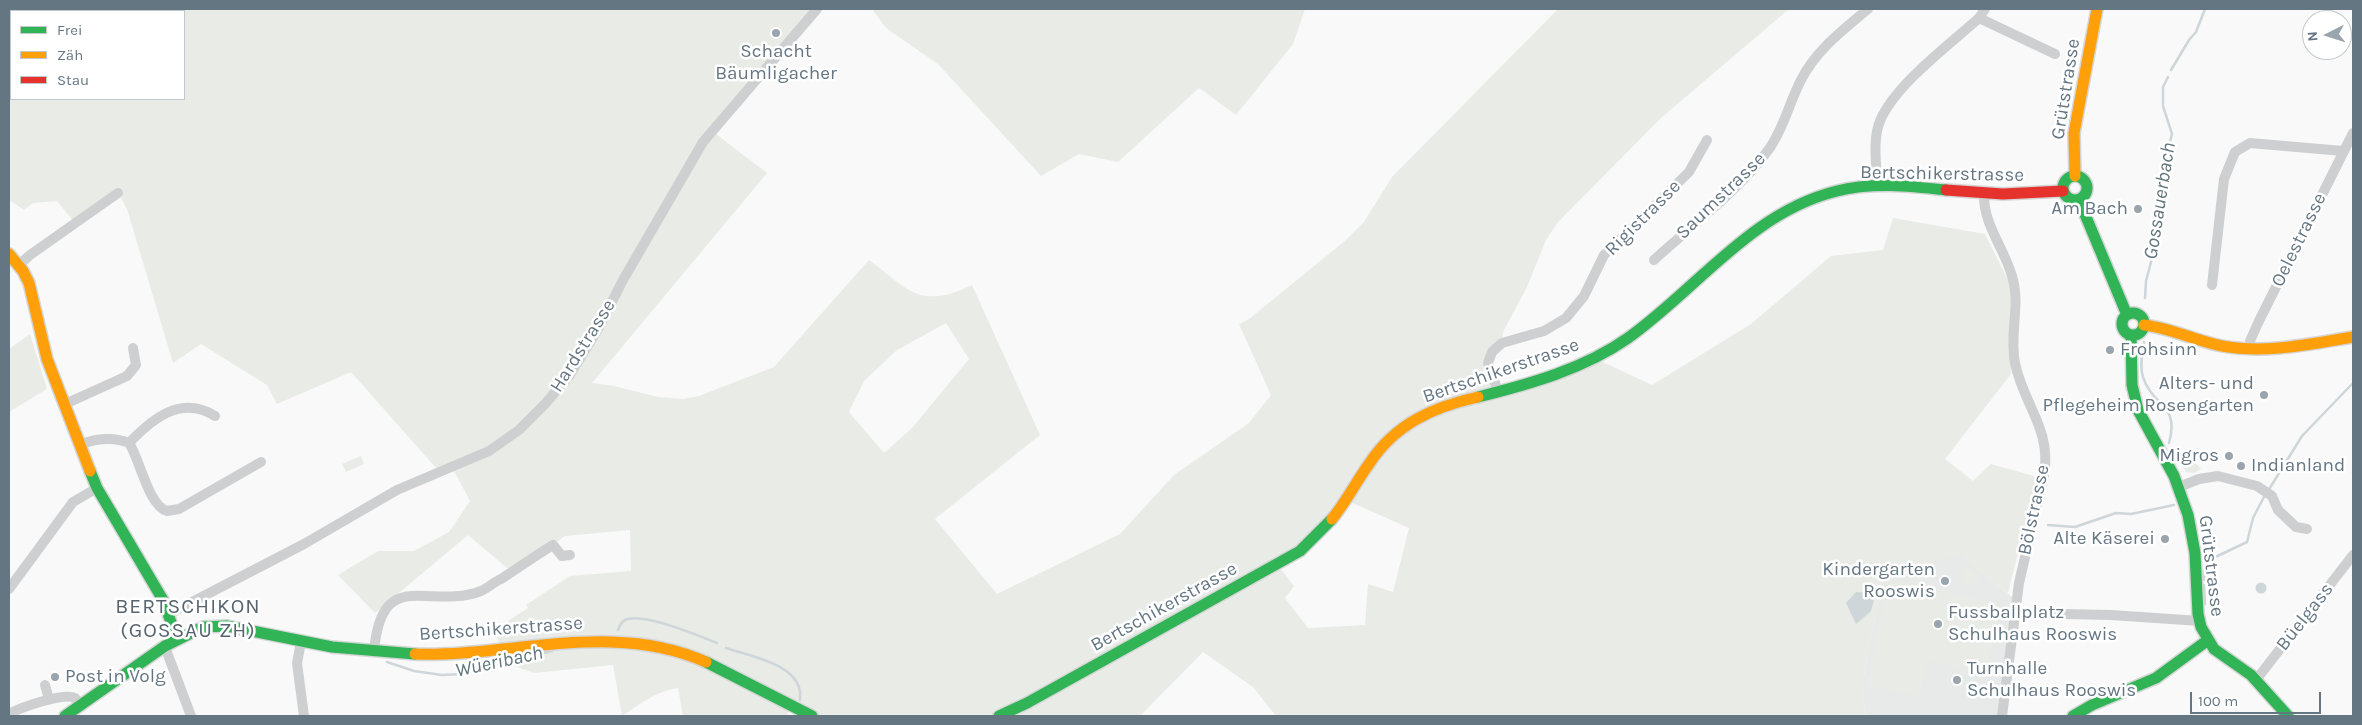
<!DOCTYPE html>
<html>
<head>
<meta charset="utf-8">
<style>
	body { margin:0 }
	#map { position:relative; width:2362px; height:725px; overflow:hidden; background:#f9f9f9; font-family:Karla,sans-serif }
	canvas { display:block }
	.frame { position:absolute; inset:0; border:10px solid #657683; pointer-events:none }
	.legend { position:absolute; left:10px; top:10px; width:175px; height:90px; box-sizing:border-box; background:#fff; border:1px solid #c1c8cd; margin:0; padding:6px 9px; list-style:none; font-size:15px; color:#657683 }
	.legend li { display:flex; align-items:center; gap:10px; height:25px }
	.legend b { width:25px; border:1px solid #c1c8cd }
	.north { position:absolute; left:2302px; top:10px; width:50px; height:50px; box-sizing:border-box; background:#fff; border:1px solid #c1c8cd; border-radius:50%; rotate:265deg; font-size:14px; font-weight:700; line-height:20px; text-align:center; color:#657683 }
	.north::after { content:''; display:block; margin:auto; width:18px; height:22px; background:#99a4ac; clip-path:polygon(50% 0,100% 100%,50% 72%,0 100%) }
	.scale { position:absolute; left:2190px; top:692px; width:131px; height:22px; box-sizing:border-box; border:2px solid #657683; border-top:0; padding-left:6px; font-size:15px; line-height:18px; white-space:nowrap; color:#657683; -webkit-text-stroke:4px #fff; paint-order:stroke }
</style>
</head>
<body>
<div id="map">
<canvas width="2362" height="725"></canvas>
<div class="frame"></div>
<ul class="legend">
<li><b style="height:6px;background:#30b455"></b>Frei</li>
<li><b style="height:6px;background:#ff9f0a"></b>Zäh</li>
<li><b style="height:6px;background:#e5322d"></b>Stau</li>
</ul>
<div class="north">N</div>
<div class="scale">100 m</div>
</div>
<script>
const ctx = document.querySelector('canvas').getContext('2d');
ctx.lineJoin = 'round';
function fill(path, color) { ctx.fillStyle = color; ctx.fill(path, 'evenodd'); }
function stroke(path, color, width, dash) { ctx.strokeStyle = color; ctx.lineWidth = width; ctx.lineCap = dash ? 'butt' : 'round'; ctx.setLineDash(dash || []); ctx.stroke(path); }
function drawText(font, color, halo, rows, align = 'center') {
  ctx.font = font + ' Karla,sans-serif'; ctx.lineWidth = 5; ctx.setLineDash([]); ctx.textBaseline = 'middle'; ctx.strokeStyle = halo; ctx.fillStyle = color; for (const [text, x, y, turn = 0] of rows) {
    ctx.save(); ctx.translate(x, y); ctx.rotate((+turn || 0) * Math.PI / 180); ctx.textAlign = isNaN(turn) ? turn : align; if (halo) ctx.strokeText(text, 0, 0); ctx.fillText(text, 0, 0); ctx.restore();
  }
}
const built = new Path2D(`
	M1960,555L2016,600L2002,716H1866L1862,687L1884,570Z`);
const green = new Path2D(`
	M9,9H817L712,131L767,173L592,383L614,386L658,397L683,399L699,396L774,367L869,260C910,291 920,310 972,285L1040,435L935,519L997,594L1120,534L1174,475L1249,423L1271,395L1239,324L1249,319L1346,240L1364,222L1392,177L1558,9H1789L1661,118L1558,222L1546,240L1527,287L1503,332L1502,343L1488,363L1498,391L1590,356L1652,385L1751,324L1831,256L1883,250L1893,218L1985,234L2010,284L2011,374L1945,459L1973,481L1991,464L2037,477L2008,593L1960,556L1884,570L1862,687L1866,716H1276L1253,687L1203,652L1140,716H812L789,707L787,716H683L678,688C656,691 640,704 622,716L613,665L534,673L512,665L493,631L528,608L526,605L570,576L631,571L630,530L565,536L512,572L468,535L375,613L338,575L378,551H414L449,532L470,501L452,467L437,469L351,372L277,404L267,385L201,344L173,363L127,209L118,193L75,223L57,201L33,203L24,210L11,201L9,202ZM11,11H184V99H11ZM946,323L969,359L912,428L884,453L849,412L864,381L897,350ZM1346,500L1409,528L1393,592L1368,584L1365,625L1308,628L1285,598L1294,586L1277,564Z
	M872,9H1305L1293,44L1236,115L1199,88L1118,162L1079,154L1041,176L938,64L886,28Z
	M30,334L47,389L9,412V349Z
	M361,456L364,464L346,472L342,464Z
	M2180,458L2195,462L2201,469L2194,473L2186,472L2179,461Z
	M1968,566L1981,576L1973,586L1957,582L1964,575L1961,573Z
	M1903,570L1926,575L1925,584L1893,576V573Z
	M1889,579L2002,605L1987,668L1998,671L1997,677L1928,661L1919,697L1867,685L1875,649L1873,648Z`);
const water = new Path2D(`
	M2255.5 588a5.5 5.5 0 1 1 11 0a5.5 5.5 0 1 1-11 0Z
	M1856,592L1867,593L1874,600L1871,611L1856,624L1846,603Z`);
const stream = new Path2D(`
	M2171,70L2189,40L2196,32L2205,9
	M2145,298L2146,281L2156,243L2160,179L2172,134L2163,106V87L2168,77
	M2144,342C2143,353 2139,365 2143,377C2153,408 2180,403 2169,443
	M2268,491L2302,436L2353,383
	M2048,525L2075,527L2116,513L2131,514L2174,505
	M2205,562L2247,542L2253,518L2265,495
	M2204,569V580
	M2204,585L2205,604
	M618,630C620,625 622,620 628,619C647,614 697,635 717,643
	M726,648C752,657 805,665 800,700
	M387,662L414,671L442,675L462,674L552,651`);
const street = new Path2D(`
	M1979,18L2055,54
	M1877,186C1877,166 1872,140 1880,121C1895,85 1949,45 1979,18L1985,9
	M1984,194C1983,224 2004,248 2012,276C2021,305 2009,333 2015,363C2023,404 2052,429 2044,475L2019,583L2002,716
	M1654,260C1692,225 1739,191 1769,149C1784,128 1789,103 1801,80C1816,50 1843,30 1868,9
	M19,265L30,255L118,193
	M2212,285L2224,179L2235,152L2250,143L2343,151
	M2250,349V341L2258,323L2353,133
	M1498,391L1488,363L1492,352L1502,343L1544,331L1566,318L1584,296L1604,255L1689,172L1707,140
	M65,404L127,376L136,365L133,348
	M129,443C140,459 148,505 167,511L179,509L261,462
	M80,444C97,439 113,436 129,443C153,418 181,395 215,416
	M2179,487L2199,479L2218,476L2257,486L2272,496L2278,510L2296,527L2307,529
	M9,589L73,502L97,488
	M2014,613L2111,615L2200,621
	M169,614L304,544L397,490L489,451L519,430L545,404L569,376L598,329L623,280L703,142L817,9
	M301,642L297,663L304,716
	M165,647L191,716
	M374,652C381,564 430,611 481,591C488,588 494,582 501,579C518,568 535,556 553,545L562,556L570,555
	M2256,680L2353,555
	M45,685L49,699
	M9,714C19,708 64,692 75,698C77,700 78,703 80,705`);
const fast = new Path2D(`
	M2063 188a12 12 0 1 1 24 0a12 12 0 1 1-24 0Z
	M2079,200L2127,315
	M2122 324a11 11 0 1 1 22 0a11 11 0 1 1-22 0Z
	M2131,336L2132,385L2138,410L2174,476L2188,515L2195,553L2198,614L2201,627L2214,649L2251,675L2288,716
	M1478,397C1530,384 1584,369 1628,338C1697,289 1751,212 1837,191C1872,182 1910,186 1946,190
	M90,471L97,488L163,600L172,625L180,638
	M706,662L812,716
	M65,716L165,646L203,627L227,626L332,647L415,654
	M999,716L1027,703L1300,551L1332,519
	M2073,716L2092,705L2156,678L2208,640`);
const slow = new Path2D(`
	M2075,176L2074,133L2097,9
	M9,254L23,271L29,283L47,359L90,471
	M2144,325C2171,328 2196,341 2222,346C2266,354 2310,344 2353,337
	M1332,519C1346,502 1356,482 1369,464C1395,424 1433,407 1478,397
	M415,654C513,657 612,620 706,662`);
const jam = new Path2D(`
	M1946,190L2003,194L2063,191`);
const markers = [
	[776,33,5,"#99a4ac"],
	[2138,209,5,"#99a4ac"],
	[2110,350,5,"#99a4ac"],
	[2264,395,5,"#99a4ac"],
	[2229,456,5,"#99a4ac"],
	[2241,466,5,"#99a4ac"],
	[2165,539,5,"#99a4ac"],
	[1945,581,5,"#99a4ac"],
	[1938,624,5,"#99a4ac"],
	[55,677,5,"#99a4ac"],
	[1957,680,5,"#99a4ac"]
];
const poiNames = [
	["Schacht",776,52,"center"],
	["Bäumligacher",776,74,"center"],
	["Am Bach",2128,209],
	["Frohsinn",2120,350,"left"],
	["Alters- und",2254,384],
	["Pflegeheim Rosengarten",2254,406],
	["Migros",2219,456],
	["Indianland",2251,466,"left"],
	["Alte Käserei",2155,539],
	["Kindergarten",1935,570],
	["Rooswis",1935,592],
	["Fussballplatz",1948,613,"left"],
	["Schulhaus Rooswis",1948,635,"left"],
	["Turnhalle",1967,669,"left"],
	["Schulhaus Rooswis",1967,691,"left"],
	["Post in Volg",65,677,"left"]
];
const streetNames = [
	["Grütstrasse",2066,89,-81],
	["Bertschikerstrasse",1942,174,1],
	["Saumstrasse",1721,196,-44],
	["Rigistrasse",1643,218,-45],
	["Oelestrasse",2299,240,-64],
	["Hardstrasse",583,346,-58],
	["Bertschikerstrasse",1501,371,-19],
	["Bölstrasse",2034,510,-78],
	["Grütstrasse",2211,566,83],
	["Bertschikerstrasse",1164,607,-29],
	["Büelgass",2305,617,-52],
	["Bertschikerstrasse",501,629,-4]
];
const waterNames = [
	["Gossauerbach",2160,201,-81],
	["Wüeribach",499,662,-12]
];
const quarterNames = [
	["BERTSCHIKON",188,607],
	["(GOSSAU ZH)",188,631]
];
fill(built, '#e8e9e9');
fill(green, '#e8ebe6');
fill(water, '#ced6d9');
stroke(stream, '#ced6d9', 2.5);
stroke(fast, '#d5d6d7', 14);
stroke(slow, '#d5d6d7', 14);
stroke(jam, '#d5d6d7', 14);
stroke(street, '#cecfd0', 10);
stroke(fast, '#30b455', 11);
stroke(slow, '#ff9f0a', 11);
stroke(jam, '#e5322d', 11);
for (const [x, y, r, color] of markers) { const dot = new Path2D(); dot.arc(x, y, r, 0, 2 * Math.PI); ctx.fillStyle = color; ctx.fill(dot); stroke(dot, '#fff', 2); }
drawText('19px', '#657683', '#fff', poiNames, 'right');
drawText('19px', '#657683', '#fff', streetNames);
drawText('italic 20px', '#60757c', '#fff', waterNames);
ctx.letterSpacing = '1px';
drawText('21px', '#57646e', '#fff', quarterNames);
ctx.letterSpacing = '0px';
</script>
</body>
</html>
